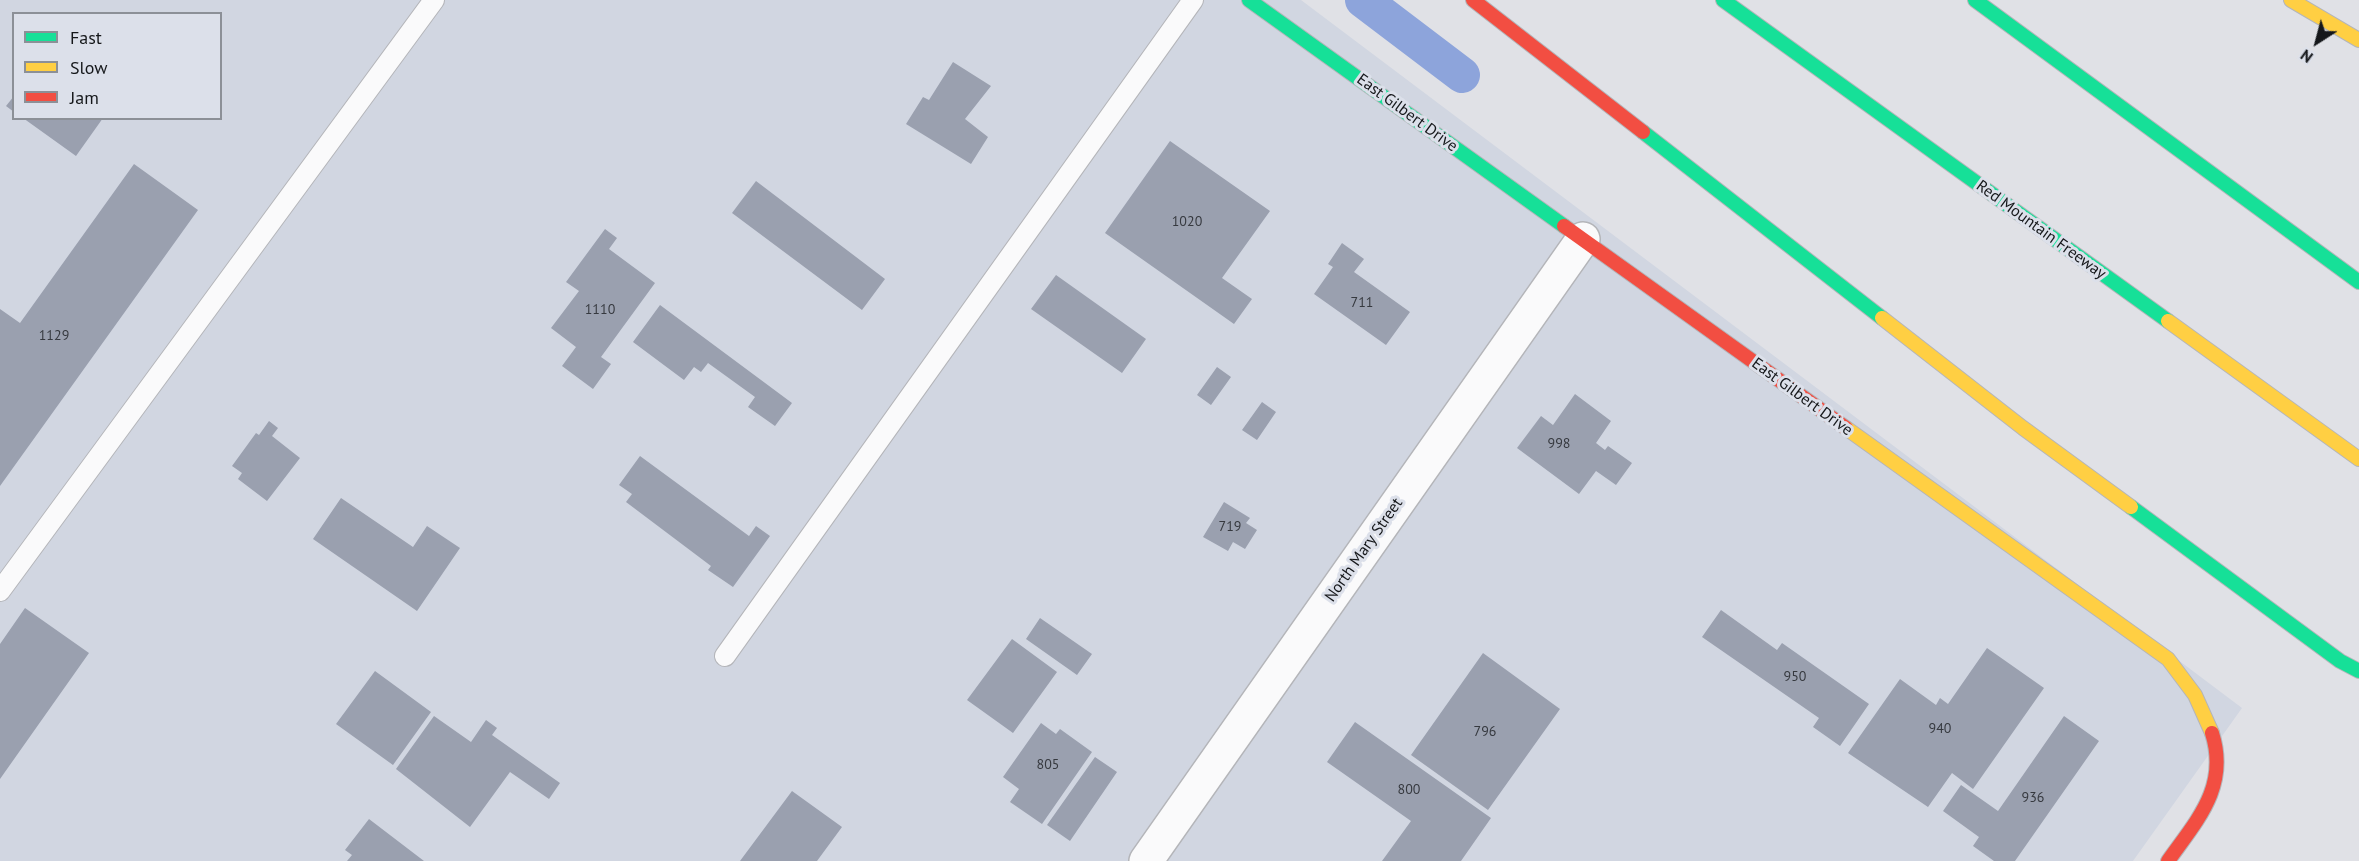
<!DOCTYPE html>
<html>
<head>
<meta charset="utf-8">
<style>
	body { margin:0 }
	#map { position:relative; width:2359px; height:861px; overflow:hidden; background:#e0e1e6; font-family:"PT Sans",sans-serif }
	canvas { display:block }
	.legend { position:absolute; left:12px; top:12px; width:210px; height:108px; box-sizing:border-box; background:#dce0ea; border:2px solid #8c9097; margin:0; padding:8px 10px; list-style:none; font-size:18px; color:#15171a }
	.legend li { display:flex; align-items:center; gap:12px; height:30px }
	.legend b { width:30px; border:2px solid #8c9097 }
	.north { position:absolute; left:2287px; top:12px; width:60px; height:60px; -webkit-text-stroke:4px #dce0ea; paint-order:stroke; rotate:216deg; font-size:16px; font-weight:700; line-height:24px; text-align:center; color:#15171a }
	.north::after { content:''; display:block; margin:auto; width:21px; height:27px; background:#15171a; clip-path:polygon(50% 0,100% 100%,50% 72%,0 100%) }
</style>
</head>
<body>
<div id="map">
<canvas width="2359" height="861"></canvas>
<ul class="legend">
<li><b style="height:8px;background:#16e098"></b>Fast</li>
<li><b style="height:8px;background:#ffcf43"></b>Slow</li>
<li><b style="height:8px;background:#f24e42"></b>Jam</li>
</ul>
<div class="north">N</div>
</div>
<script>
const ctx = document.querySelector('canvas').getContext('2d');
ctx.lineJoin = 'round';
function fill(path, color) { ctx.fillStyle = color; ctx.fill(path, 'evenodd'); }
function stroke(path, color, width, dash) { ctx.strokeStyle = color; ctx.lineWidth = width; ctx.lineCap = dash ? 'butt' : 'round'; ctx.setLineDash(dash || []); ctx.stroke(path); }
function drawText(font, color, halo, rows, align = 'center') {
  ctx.font = font + ' "PT Sans",sans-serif'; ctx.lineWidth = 6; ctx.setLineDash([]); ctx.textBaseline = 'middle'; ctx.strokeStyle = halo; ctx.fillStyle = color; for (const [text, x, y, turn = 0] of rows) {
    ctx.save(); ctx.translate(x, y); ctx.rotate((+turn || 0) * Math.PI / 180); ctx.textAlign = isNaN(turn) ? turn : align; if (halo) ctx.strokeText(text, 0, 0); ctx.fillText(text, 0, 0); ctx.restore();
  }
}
const built = new Path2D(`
	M0,0H1301L2242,708L2133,861H0ZM14,14H220V118H14Z`);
const canal = new Path2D(`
	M1363,0L1462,75`);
const building = new Path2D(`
	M953,62L991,86L965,119L988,137L971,164L906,124L923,97L929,100Z
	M14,96V112L6,106Z
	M23,118H103L76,156Z
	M1170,141L1270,211L1222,278L1252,299L1234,324L1105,233Z
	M134,164L198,210L0,486V309L20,323Z
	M756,181L885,279L862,310L732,213Z
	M605,229L617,238L609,249L655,283L601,357L611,364L593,389L562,366L576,347L551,328L579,291L566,282Z
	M1342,243L1364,259L1354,272L1410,312L1386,345L1314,294L1333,267L1328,264Z
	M1056,275L1146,339L1122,373L1031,309Z
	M660,305L792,403L775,426L748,407L755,397L708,363L701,372L694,367L684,380L633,342Z
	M1217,367L1231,377L1211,405L1197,395Z
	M1575,394L1611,421L1596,443L1605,450L1608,446L1632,463L1616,485L1596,471L1579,494L1517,448L1541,416L1553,425Z
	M1262,402L1276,412L1257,440L1242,430Z
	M269,421L278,428L272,436L300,458L267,501L238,479L242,473L232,466L256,433L259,435Z
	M640,456L749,536L756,526L770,536L733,587L708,570L711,566L626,502L632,494L619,485Z
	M341,498L413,547L427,526L460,548L417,611L313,539Z
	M1224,502L1250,518L1246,523L1257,530L1245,549L1233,542L1228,551L1203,537Z
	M25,608L89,653L0,779V644Z
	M1721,610L1777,650L1782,643L1869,704L1840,746L1813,727L1819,718L1702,637Z
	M1040,618L1092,654L1077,675L1026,639Z
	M1012,639L1057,672L1013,733L967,700Z
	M1987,648L2044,688L1973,789L1952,773L1928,807L1848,753L1900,679L1936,705L1940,698L1948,704Z
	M1483,653L1560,709L1488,810L1411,755Z
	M375,671L431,712L393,765L336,724Z
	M434,716L471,742L486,720L497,728L492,735L560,783L549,799L510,772L470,827L396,769Z
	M2064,716L2099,741L2015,861H1994L1973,846L1979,837L1943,811L1961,785L1998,811Z
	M1355,722L1491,818L1461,861H1382L1411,821L1327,762Z
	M1041,723L1056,734L1060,729L1092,752L1042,824L1010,802L1019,789L1003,777Z
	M1095,757L1117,772L1070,841L1047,825Z
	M792,791L842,827L817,861H740Z
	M369,819L424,861H347L352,855L345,850Z`);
const lane = new Path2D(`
	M0,591L434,0
	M725,656L1193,0`);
const street = new Path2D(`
	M1146,861L1583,239`);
const fast = new Path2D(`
	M1249,0L1564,226
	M1723,0L2168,321
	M1975,0L2359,282
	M1643,132L1882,318
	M2131,507L2340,661L2359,671`);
const slow = new Path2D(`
	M2291,0L2359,40
	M1882,318L2023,428L2131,507
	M2168,321L2359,459
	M1846,428L2168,659L2195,695L2212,733`);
const jam = new Path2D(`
	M1473,0L1643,132
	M1564,226L1846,428
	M2168,861C2197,820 2229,787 2212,733`);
const numberNames = [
	["1020",1187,222],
	["711",1362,303],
	["1110",600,310],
	["1129",54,336],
	["998",1559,444],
	["719",1230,527],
	["950",1795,677],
	["940",1940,729],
	["796",1485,732],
	["805",1048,765],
	["800",1409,790],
	["936",2033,798]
];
const streetNames = [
	["East Gilbert Drive",1407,113,36],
	["Red Mountain Freeway",2041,230,36],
	["East Gilbert Drive",1802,397,36],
	["North Mary Street",1364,550,-55]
];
fill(built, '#d1d6e1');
stroke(canal, '#8da4db', 36);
fill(building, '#9aa0af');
stroke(lane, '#b4b5b9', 22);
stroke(street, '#b4b5b9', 36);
stroke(fast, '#b4b5b9', 16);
stroke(slow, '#b4b5b9', 16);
stroke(jam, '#b4b5b9', 16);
stroke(lane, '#fafafb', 20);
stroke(street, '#fafafb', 33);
stroke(fast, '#16e098', 14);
stroke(slow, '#ffcf43', 14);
stroke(jam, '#f24e42', 14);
drawText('14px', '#36393f', null, numberNames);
drawText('16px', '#15171a', '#dce0ea', streetNames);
</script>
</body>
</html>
